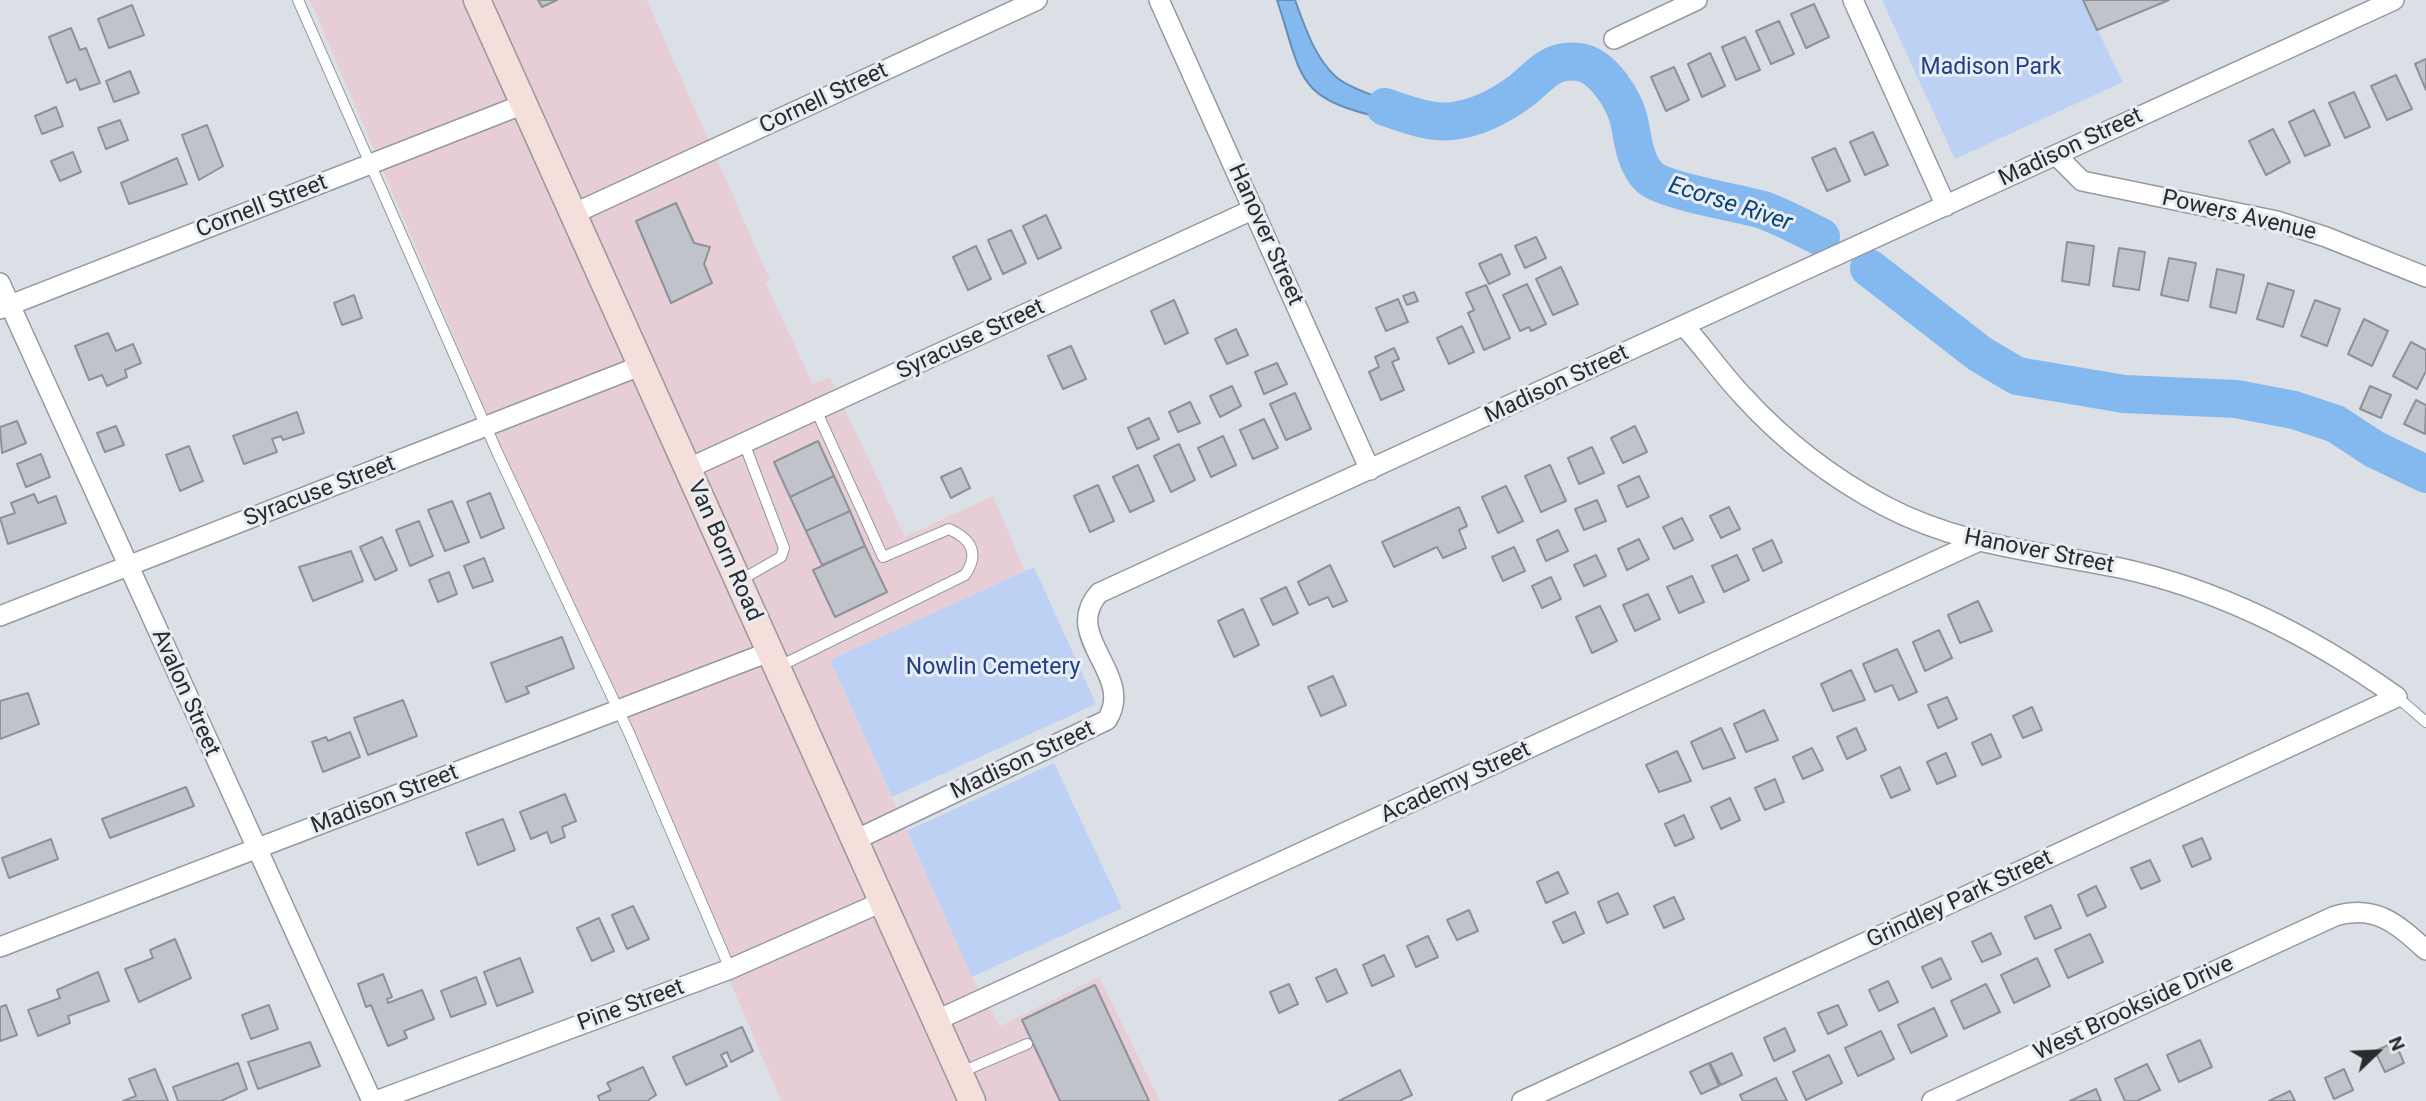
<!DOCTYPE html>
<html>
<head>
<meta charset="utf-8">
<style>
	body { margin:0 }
	#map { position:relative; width:2426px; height:1101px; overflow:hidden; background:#dbdfe6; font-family:Roboto,sans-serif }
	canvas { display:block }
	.north { position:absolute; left:2342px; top:1017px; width:70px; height:70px; -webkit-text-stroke:5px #e9edf3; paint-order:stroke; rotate:67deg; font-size:19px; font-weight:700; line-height:28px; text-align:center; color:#292b2d }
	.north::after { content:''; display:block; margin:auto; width:24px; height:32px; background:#292b2d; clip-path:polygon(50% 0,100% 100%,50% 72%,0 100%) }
</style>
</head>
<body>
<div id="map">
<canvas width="2426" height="1101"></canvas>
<div class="north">N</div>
</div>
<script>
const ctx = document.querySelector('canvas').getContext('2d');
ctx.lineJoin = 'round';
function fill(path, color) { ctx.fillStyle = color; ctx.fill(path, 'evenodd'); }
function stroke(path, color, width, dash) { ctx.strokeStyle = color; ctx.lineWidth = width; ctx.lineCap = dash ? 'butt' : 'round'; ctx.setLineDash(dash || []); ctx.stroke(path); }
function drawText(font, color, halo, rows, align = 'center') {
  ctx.font = font + ' Roboto,sans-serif'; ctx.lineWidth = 6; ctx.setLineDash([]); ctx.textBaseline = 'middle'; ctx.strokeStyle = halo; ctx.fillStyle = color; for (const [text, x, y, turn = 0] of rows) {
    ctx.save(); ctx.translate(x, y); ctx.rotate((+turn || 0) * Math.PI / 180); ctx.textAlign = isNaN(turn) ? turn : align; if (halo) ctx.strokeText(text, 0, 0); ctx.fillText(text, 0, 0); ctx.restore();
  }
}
const commercial = new Path2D(`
	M310,0H647L770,280L765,282L813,384L830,377L905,537L993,496L1025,571L830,660L972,977L1000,1026L1099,977L1160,1101H781Z`);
const green = new Path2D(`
	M1882,0H2083L2123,82L1955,159Z
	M1034,567L1096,704L892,797L830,660Z
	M1054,763L1122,908L972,977L907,831Z`);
const water = new Path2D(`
	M1277,0H1295C1305,27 1314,56 1335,76C1352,92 1412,108 1436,115L1435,132C1418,132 1399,122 1383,118C1294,98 1303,78 1277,0Z`);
const river = new Path2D(`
	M1385,107C1406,114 1431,124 1453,121C1477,118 1502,105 1521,91C1541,75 1551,58 1579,62C1603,65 1626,102 1630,125C1633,142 1636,165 1650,178C1665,191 1739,203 1763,210C1783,217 1802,228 1821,237
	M1869,268L1980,354L2017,376L2124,394L2236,399L2294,410L2336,424L2374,449L2426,474`);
const building = new Path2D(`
	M538,0H557L542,7Z
	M2083,0H2169L2097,30Z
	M1814,4L1829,37L1806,48L1791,14Z
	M132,5L144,35L109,48L98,19Z
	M1779,21L1794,54L1771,64L1756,31Z
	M71,28L80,50L86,48L100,83L80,90L76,79L67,83L49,37Z
	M1745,37L1760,70L1736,80L1722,47Z
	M1710,53L1725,86L1702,97L1688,64Z
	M2426,59V90L2415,64Z
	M1674,67L1689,100L1666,111L1651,77Z
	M130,71L139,93L114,102L106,81Z
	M2396,75L2412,109L2387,120L2371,86Z
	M2354,92L2370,127L2345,138L2329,103Z
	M56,107L63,126L42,134L35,116Z
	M2314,110L2330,145L2305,156L2289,122Z
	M120,120L128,140L106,149L98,128Z
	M207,125L223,166L199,180L182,135Z
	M2273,129L2290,162L2266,175L2249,141Z
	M1873,132L1888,165L1865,175L1850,142Z
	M1835,148L1850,181L1827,191L1812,158Z
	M73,152L81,172L60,181L51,161Z
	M177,158L187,184L129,204L121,183Z
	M676,203L694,243L710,247L704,264L712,283L671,303L636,221Z
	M1046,215L1061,248L1038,259L1023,226Z
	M1011,230L1026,263L1003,274L988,240Z
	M1536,237L1546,258L1525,268L1515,246Z
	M2067,242L2094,246L2089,285L2062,281Z
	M976,246L991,279L968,290L953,257Z
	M2119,248L2145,252L2139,290L2113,286Z
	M1501,254L1510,274L1489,284L1479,264Z
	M2169,258L2196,263L2188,301L2161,295Z
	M1561,267L1578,304L1553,315L1536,279Z
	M2217,269L2244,275L2236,313L2210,307Z
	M2268,283L2294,291L2283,327L2257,319Z
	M1527,284L1546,324L1531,331L1529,327L1520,331L1503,295Z
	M1486,285L1510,338L1484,350L1468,313L1474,310L1466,293Z
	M1414,292L1418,301L1407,305L1403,296Z
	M354,295L362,318L342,325L334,303Z
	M1398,299L1408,322L1386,331L1376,308Z
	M1174,300L1188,333L1165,344L1151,311Z
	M2315,300L2340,309L2327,346L2301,336Z
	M2364,319L2388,331L2372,366L2348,354Z
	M1462,326L1474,352L1449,364L1437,338Z
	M1236,329L1248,355L1227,364L1215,339Z
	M108,333L116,351L133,344L141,363L125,370L127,377L107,386L102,375L89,380L75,346Z
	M2411,342L2426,350V371L2417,389L2393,376Z
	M1071,346L1086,379L1063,389L1048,356Z
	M1394,348L1399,359L1392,362L1404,390L1381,400L1369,372L1379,367L1375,357Z
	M1277,363L1287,384L1264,394L1255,372Z
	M1232,386L1241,406L1220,417L1210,396Z
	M2370,386L2391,395L2381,418L2360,409Z
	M1295,393L1311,429L1286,440L1270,404Z
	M2416,400L2426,405L2425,434L2404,424Z
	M1190,402L1200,423L1178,432L1169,412Z
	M297,412L304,433L283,440L281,436L272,439L277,452L244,464L233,436Z
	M1149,418L1159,439L1137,449L1128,428Z
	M1264,419L1278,448L1253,459L1240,430Z
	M17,421L26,443L2,453L0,427Z
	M116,426L124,445L105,452L97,433Z
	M1635,426L1647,452L1623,463L1611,438Z
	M1223,436L1236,465L1211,477L1198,448Z
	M818,441L834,476L790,497L774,462Z
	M1179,444L1195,480L1171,492L1154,456Z
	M189,446L203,481L180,491L166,455Z
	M1592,447L1604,473L1579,484L1568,458Z
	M41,454L50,477L26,487L17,464Z
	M1138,465L1154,501L1130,512L1113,477Z
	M1550,465L1566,501L1541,512L1525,476Z
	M961,468L970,488L951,498L941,477Z
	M834,476L850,511L806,531L790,497Z
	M1639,476L1649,497L1627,507L1618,486Z
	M1098,485L1114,521L1090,532L1074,496Z
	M1506,486L1523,521L1498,533L1482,497Z
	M490,493L504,528L481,538L467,502Z
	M34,494L38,503L56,496L66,523L8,544L0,518L15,513L11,503Z
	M1597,500L1606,521L1584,530L1575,509Z
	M452,501L469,542L445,551L428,510Z
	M1459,507L1467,526L1459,530L1466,548L1443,558L1437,547L1394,567L1382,542Z
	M1729,507L1740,529L1721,538L1710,516Z
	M850,511L865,546L822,565L806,531Z
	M1682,518L1693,540L1674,549L1663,527Z
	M419,521L433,556L410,566L396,530Z
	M1558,530L1568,551L1546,561L1537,540Z
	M382,537L397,570L375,580L360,547Z
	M1639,539L1649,559L1627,570L1618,549Z
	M1772,540L1782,562L1763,571L1753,549Z
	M865,546L887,592L835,617L813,570Z
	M1514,547L1525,571L1503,581L1492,557Z
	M351,551L363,581L313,601L299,567Z
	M1596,555L1606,576L1584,586L1574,565Z
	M1737,555L1749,580L1724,592L1712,566Z
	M484,558L493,581L473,588L464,566Z
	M1330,565L1347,601L1333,607L1328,597L1309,605L1298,582Z
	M449,572L457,594L438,602L429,580Z
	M1692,576L1704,602L1679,613L1667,587Z
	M1551,577L1561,599L1542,608L1532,586Z
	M1286,587L1298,613L1273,625L1261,599Z
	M1648,594L1660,619L1635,631L1623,605Z
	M1978,601L1992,631L1960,643L1948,615Z
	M1600,606L1617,641L1592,653L1576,617Z
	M1243,609L1259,645L1234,657L1218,621Z
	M1939,630L1952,658L1925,671L1913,642Z
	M562,637L574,668L526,687L529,693L506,702L491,663Z
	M1897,649L1917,692L1899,700L1892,685L1875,692L1863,664Z
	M1851,670L1865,700L1833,711L1821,684Z
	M1333,676L1346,705L1321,716L1308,687Z
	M28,693L39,724L0,739V701Z
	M1947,697L1957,719L1938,728L1928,705Z
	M403,700L417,736L368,755L354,718Z
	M2032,707L2042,730L2023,738L2013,716Z
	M1764,710L1778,740L1746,752L1734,724Z
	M1721,728L1735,758L1703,769L1691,742Z
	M1856,728L1866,750L1847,759L1837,737Z
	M350,732L360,757L323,772L312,742L326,737L328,741Z
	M1991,734L2001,757L1982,765L1972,743Z
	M1812,748L1823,770L1803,779L1793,757Z
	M1677,751L1691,781L1659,792L1646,765Z
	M1946,753L1956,776L1937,784L1927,762Z
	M1900,767L1910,790L1891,798L1881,776Z
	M1775,779L1784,802L1765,810L1755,788Z
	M186,787L194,806L110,838L102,819Z
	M565,794L576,821L562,827L565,837L551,843L547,832L531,839L520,812Z
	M1730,798L1740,820L1721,829L1711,807Z
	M1684,815L1694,838L1675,846L1665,824Z
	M503,819L515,850L478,865L466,833Z
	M2202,838L2211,859L2192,867L2183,846Z
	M51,839L58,859L9,878L2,858Z
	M2150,860L2160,881L2141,889L2131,868Z
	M1558,872L1568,893L1546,903L1537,882Z
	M2096,886L2106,907L2087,916L2078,895Z
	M1618,893L1628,914L1607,923L1598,902Z
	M1674,897L1684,919L1664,928L1654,906Z
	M2051,905L2061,928L2035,939L2025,917Z
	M633,906L649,939L627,949L612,915Z
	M1469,910L1478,931L1457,940L1447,920Z
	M1575,912L1584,933L1563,943L1553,922Z
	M599,918L614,951L592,961L577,928Z
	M1991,933L2001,954L1982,962L1972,942Z
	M2090,934L2103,962L2068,978L2055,950Z
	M1428,936L1438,957L1416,967L1407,946Z
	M175,939L191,978L139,1002L125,969L153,958L150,950Z
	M1384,955L1394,976L1372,986L1363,965Z
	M520,958L533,992L497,1006L484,972Z
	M1941,958L1951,979L1932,988L1922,967Z
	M2037,958L2050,986L2014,1003L2001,975Z
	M1336,969L1347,993L1327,1002L1316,978Z
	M98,972L109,1001L68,1016L70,1023L38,1036L28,1010L60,998L57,990Z
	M383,974L392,997L387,999L388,1003L422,990L434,1019L404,1031L407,1038L388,1046L371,1005L366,1007L358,984Z
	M476,977L486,1004L451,1017L441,991Z
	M1888,981L1898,1002L1879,1011L1869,990Z
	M1289,984L1298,1004L1279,1013L1270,992Z
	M1986,984L2000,1012L1964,1029L1951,1001Z
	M1095,985L1149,1101H1060L1022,1020Z
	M6,1005L17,1035L0,1041V1007Z
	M269,1005L278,1029L251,1039L242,1015Z
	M1838,1005L1847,1025L1828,1034L1818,1013Z
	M1934,1008L1947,1036L1911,1053L1898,1025Z
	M742,1027L753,1051L731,1062L727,1052L721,1055L727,1066L686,1085L673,1057Z
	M1785,1028L1795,1051L1774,1061L1764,1038Z
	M1881,1031L1894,1059L1858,1076L1845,1048Z
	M2200,1040L2212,1067L2179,1082L2167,1055Z
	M310,1042L320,1066L258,1089L248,1062Z
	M2395,1042L2404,1063L2385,1072L2375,1051Z
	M1732,1053L1742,1075L1721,1085L1710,1063Z
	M1829,1055L1842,1083L1806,1100L1793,1072Z
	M238,1063L247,1089L221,1101H178L173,1087Z
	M1709,1063L1719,1086L1701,1094L1690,1072Z
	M2147,1064L2160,1090L2137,1101H2125L2115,1079Z
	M643,1067L656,1095L647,1101H600L598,1096L611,1090L607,1083Z
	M155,1069L168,1101H123L136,1096L129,1079Z
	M2344,1069L2353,1090L2334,1099L2325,1078Z
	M1400,1070L1412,1095L1399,1101H1339Z
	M1776,1078L1787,1101H1743L1740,1095Z
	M2096,1089L2101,1101H2070Z
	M2290,1091L2295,1101H2269Z`);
const lane = new Path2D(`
	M298,0L498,454L630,735L730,969
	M739,581L781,557L784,548L744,443
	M780,666L965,575C980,553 971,539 949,529L883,557L816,410
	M2397,697L2426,722
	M959,1073L1027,1044`);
const street = new Path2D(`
	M1159,0L1370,470
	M1853,0L1946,206
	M1614,39L1697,0
	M2056,155L2082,181L2277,221L2326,237L2426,277
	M573,214L1037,0
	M0,283L372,1101
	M0,309L524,104
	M687,469L1254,209
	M0,616L640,366
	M853,841L1107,720C1136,674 1060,637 1099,593L2394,0
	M0,947L769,652
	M935,1021L1977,542
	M376,1101L730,969L882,902
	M1522,1101L2397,697C2313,637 2222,590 2120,568C2037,551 1961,546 1885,506C1832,478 1783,440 1743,396C1722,374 1705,349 1685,327
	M1932,1101L2335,916C2376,904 2397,924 2426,950`);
const secondary = new Path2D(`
	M477,0L972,1101`);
const parkNames = [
	["Madison Park",1991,68],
	["Nowlin Cemetery",993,668]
];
const streetNames = [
	["Cornell Street",824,99,-25],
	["Madison Street",2071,148,-25],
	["Cornell Street",262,207,-21],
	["Powers Avenue",2239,216,13],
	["Hanover Street",1265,235,66],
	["Syracuse Street",971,340,-25],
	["Madison Street",1557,385,-25],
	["Syracuse Street",320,492,-21],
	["Van Born Road",724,551,66],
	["Hanover Street",2039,552,11],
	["Avalon Street",185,693,66],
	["Madison Street",1023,761,-25],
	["Academy Street",1456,783,-25],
	["Madison Street",385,800,-21],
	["Grindley Park Street",1960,900,-25],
	["Pine Street",631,1006,-20],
	["West Brookside Drive",2134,1009,-25]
];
const waterNames = [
	["Ecorse River",1730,205,18]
];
fill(commercial, '#e7ced6');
fill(green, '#bdd1f4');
fill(water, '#84b9f0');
stroke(water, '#698eb6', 2);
stroke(river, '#84b9f0', 38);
fill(building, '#c0c4ca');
stroke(building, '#8e9298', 2);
stroke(lane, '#95999f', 12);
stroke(street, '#95999f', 22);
stroke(secondary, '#95999f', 29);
stroke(lane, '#fff', 10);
stroke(street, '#fff', 19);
stroke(secondary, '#f5dfdb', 26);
drawText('23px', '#1d4087', '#e9edf3', parkNames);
drawText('23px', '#292b2d', '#e9edf3', streetNames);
drawText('italic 24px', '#094576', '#e9edf3', waterNames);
</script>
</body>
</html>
